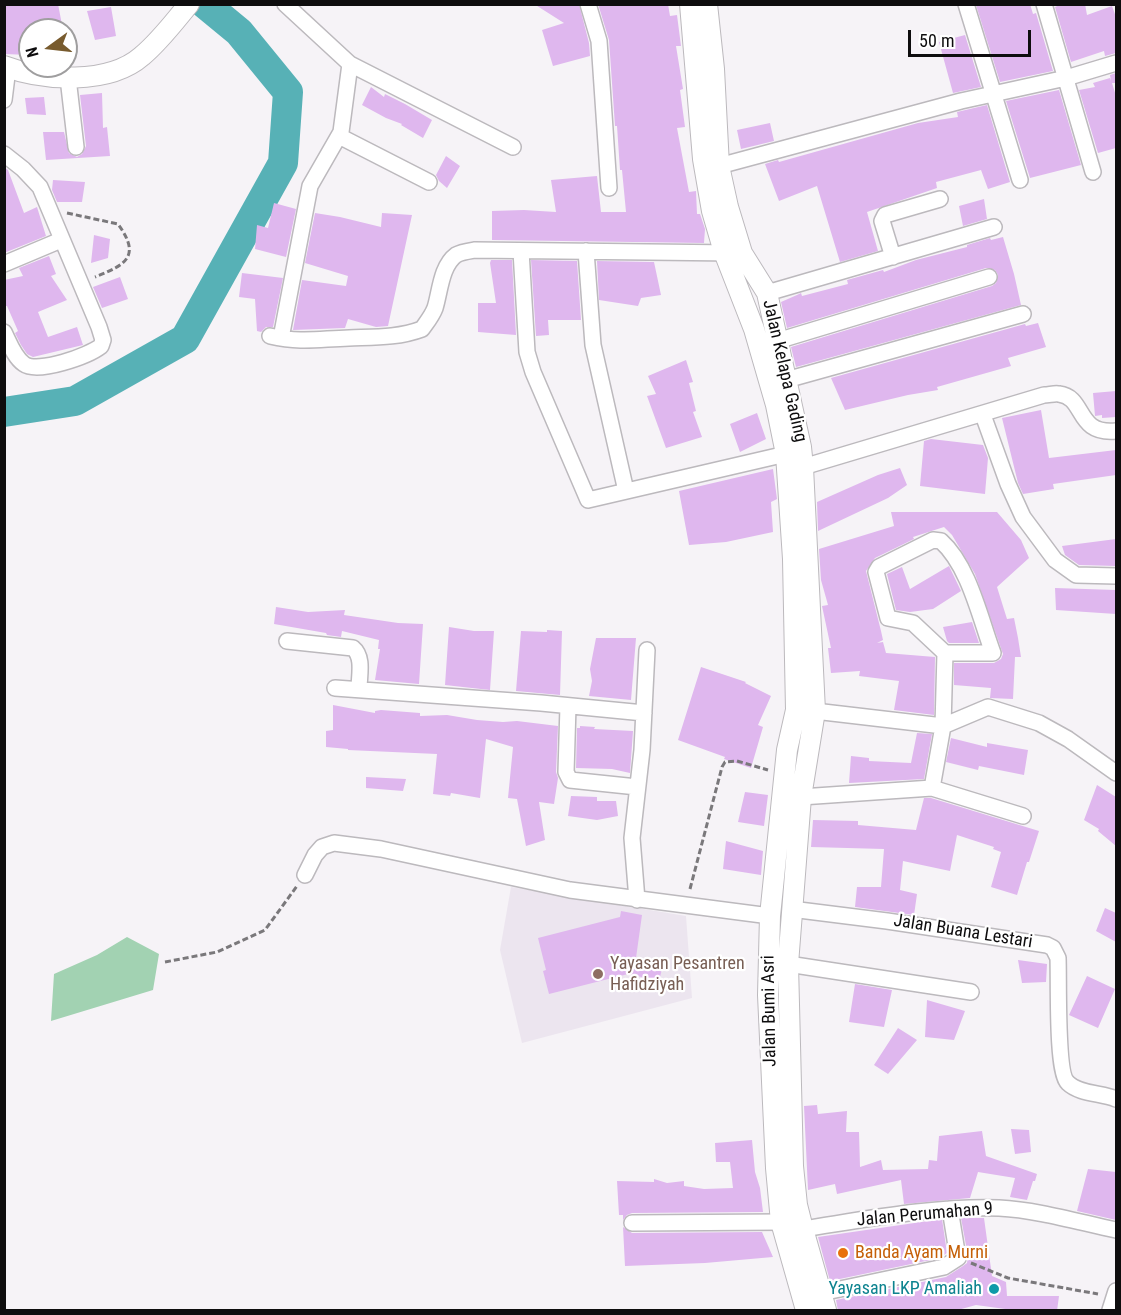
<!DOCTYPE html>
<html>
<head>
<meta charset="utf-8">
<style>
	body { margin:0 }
	#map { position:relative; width:1121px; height:1315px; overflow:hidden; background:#f6f3f7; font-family:"Roboto Condensed",sans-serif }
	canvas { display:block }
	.frame { position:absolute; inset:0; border:6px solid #0e0d0e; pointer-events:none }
	.north { position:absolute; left:18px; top:18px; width:60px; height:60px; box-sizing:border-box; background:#fff; border:2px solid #9f9e9f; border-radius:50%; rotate:255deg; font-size:16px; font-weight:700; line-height:24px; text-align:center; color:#0e0d0e }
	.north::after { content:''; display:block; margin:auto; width:21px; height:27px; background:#785b2e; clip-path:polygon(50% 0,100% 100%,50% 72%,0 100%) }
	.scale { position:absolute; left:908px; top:30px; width:123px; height:27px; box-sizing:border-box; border:3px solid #0e0d0e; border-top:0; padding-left:8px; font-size:18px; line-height:21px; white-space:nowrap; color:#0e0d0e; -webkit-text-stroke:4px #fff; paint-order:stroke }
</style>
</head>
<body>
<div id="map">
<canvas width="1121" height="1315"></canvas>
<div class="frame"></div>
<div class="north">N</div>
<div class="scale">50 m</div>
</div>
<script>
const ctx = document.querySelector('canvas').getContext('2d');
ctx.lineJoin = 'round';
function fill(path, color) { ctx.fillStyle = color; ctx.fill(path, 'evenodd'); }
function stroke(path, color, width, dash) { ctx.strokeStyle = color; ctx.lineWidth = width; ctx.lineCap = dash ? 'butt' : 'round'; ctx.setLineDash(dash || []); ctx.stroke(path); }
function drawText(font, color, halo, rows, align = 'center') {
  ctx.font = font + ' "Roboto Condensed",sans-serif'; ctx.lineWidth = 4.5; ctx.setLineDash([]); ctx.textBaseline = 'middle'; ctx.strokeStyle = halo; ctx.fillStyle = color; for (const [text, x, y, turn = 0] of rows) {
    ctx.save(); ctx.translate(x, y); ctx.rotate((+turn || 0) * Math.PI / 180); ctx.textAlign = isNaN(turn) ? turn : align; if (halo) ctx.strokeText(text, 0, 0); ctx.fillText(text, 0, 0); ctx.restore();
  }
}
const built = new Path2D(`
	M511,887L686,916L692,998L522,1043L500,950Z`);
const green = new Path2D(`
	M127,937L159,954L153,990L51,1021L54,974L97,955Z`);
const river = new Path2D(`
	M4,412L75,401L185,339L283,163L288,92L239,32L205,4`);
const building = new Path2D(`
	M4,4H58L63,30H30V55L4,54Z
	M534,4H579L589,43L590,56L553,66L542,30L564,23Z
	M598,4H668L670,16L677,15L681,46H676L683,89L680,90L685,127L677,128L689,192L696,191L697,214H700L705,229L704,243L492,240V211L524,210L556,212L551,180L597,176L601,212H626L622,170H620L617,126H615L609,40Z
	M1030,4L1033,14L1036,13L1053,71L1000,82L976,5Z
	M1062,4H1085L1087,15L1112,6L1116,17V53L1105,56L1104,51L1071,62L1055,7Z
	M111,7L116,36L95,40L87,11Z
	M965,35L981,87L953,93L939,42Z
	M1116,73V83H1112L1116,96V148L1098,153L1079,90L1095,87L1093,83L1110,78L1111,81L1110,75Z
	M371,87L384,97L385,94L405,104L432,120L423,138L401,125L402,124L386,118L362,105Z
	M1059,90L1081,165L1030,178L1006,101Z
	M102,93L103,128L107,127L110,156L46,160L43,132H64L69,153L77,157L82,154L86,146L80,95Z
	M44,97L46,115L27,114L25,98Z
	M987,105L1010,182L988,189L981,170L936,182L937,188L867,212L878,251L840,262L817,186L779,201L765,164L778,160L779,162L918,123L958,117L957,112Z
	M770,123L774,141L741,149L737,130Z
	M446,156L460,166L447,188L439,181L436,175Z
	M4,167L8,170L24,213L37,207L46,236L4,253Z
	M53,180L85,182L82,202H57L52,190Z
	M984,199L987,219L963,226L959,206Z
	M274,203L296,209L286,257L255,249L257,225L268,228Z
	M315,213L340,217L381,227L382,213L412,215L388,326L376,327L348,319L345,328L293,330L302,280L346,286L348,276L305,263Z
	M94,235L110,239L108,258L91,263Z
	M1003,237L1014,274L1021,305L796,367L791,347L992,286L996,283L998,275L995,270L986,268L787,328L781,302L797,295L801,293L802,296L848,284L847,280L883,270L884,272L916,260L967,247V245L990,238L991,240Z
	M49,256L56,274L51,276L67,300L38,312L48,337L77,327L83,345L33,357L27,354L21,345L15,333L18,331L7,306H4V280L23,276L19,268Z
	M491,260H512L516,335L478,332V303H496L490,263Z
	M531,260L577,261L581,320H548L549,335L536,336Z
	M597,261L654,262L661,295L641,298L638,306L599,300Z
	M242,273L283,278L273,327H266L261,332L257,331L255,299L239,297Z
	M120,277L128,299L102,308L93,287Z
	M1038,323L1046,347L1008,358L1011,366L937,387L938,390L908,395L845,410L831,378L1025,324L1026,326Z
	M686,360L693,382L689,383L696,411L693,412L702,437L666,448L647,396L656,394L648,376Z
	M1116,391V417L1102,418V415L1095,416L1093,393Z
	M1041,410L1049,458L1116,450V475L1053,484L1054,489L1023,494L1018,483L1002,418Z
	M757,413L766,439L740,452L730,424Z
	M931,439L983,445L988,458L985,494L920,486L924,441Z
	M900,468L907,485L888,498L818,531L817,502L878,475Z
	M773,469L777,499L771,502L773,532L726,542L689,545L679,491Z
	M891,512H997L1021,540L1029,558L997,587L1007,619L1014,618L1018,638L1021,657H1015L1013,699L990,698L991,688L954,685V663H994L1001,659L1003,654L975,574L952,535L944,527L913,537L914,539L875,558L866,571L881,631L883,640L877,643L883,642L886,653L935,657L934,715L894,710L899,681L859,676L860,671L831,673L828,648H831L822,606L828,605L821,580L819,549L894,526Z
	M1116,539V566L1079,565L1065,555L1062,546Z
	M949,566L961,591L933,609L910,612L896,610L887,574L902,567L910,589Z
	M1055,588L1116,590V614L1056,610Z
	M276,607L308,612L345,610L344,615L398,623L423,624L419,684L375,680L380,649H378L379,640L342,631L341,637L327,635L326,633L274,624Z
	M972,622L979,643H949L947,641L943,627Z
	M449,627L474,631H494L490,690L445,685Z
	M547,630L562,631L560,695L516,691L521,631L547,632Z
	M596,638H636L631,700L589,696L592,681L590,669Z
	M701,667L746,682L745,683L771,696L758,725L763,727L751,768L724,759L725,757L678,740Z
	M333,705L375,713V711L381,710L420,713V716L447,715L477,720L503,722L517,721L558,726L556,772L558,778L554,804L539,802L545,840L526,846L517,799L508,798L513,747L486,739L480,798L451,793L450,796L433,794L437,754L348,750V749L326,747V731L333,730Z
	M580,726L595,727L594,729L633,731L630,773L612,769L576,768L577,728H580Z
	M917,733L932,734L924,779L849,783L851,756L869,758V761L911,763Z
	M951,738L987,747V743L1028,750L1024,775L979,766L978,770L946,762Z
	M366,777L406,779L403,791L366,788Z
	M1097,785L1116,797V846L1098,831L1099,829L1084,820Z
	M745,792L768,795L764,826L738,822Z
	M571,796L597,797V801H616L618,816L597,820L568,816Z
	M924,798H931L1039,831L1029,862H1027L1017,895L991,887L1001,852L993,849L994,847L957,835L950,871L903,861L900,890L917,894L914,915L855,907L857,887H881L884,849L811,847L813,820L858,821V825L916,830Z
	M726,841L763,851L761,875L723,869Z
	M1105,908L1116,913V942L1096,931Z
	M621,911L642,915L636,958L663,965L659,981L628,974L549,994L543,971L546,970L538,938L620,917Z
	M1018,960L1047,964L1046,982L1022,983Z
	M1087,976L1115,989L1098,1028L1069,1015Z
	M855,984L892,990L884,1027L849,1022Z
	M927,1000L965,1011L954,1040L925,1037Z
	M898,1028L917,1040L888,1074L874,1065Z
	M817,1105L818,1114L847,1111L846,1132H859L860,1167L881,1160L883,1170L928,1169L929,1160L937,1161L939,1136L982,1131L986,1156L1037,1174L1035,1181H1033L1027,1200L1010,1197L1015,1178L978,1172L970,1198L904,1204L901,1180L837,1194L835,1184L808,1190L804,1106Z
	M1011,1129L1029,1130L1031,1152L1015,1154Z
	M752,1140L755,1172L760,1188L763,1212L632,1213L627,1215L623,1220V1215H619L617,1181L654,1182V1179L667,1183L684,1181V1186L704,1189L733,1188L730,1162H716L715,1143Z
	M1088,1169L1116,1172V1220L1077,1211Z
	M961,1218H984L992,1276L1006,1282L1007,1296H1059L1057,1311H1020L976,1305L954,1311H838L836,1300L946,1277L963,1266L967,1263L968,1256Z
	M942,1219L947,1253L940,1258L830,1281L818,1237Z
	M623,1227L632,1233L762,1232L773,1257L705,1263L625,1266Z`);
const path = new Path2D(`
	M67,213L118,224C142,257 125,265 95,277
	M690,889L722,767L725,762L737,761L768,770
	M165,962L217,952L265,930L297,886
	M971,1263L1008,1278L1098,1294`);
const minor = new Path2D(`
	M285,4L350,64L513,147
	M588,4L599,41L609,188
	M966,4L1020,180
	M1044,4L1093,172
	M68,78L76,147
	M4,100L8,68
	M339,136L429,182
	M4,154L23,169L40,187L99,327L103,340L101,346C88,356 38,374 24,364C14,357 9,342 4,332
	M719,166L961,101L1066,78L1116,63
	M521,251L527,352L533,372L588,500L786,454
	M586,251L593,345L626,491
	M893,257L882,221L885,215L940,199
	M4,264L61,240
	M767,293L994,227
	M270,336C302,343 317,339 349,338C374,337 398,338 422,329C427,322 432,316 435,308C440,292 441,266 456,255C461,252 469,251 475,250L735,253
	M281,338L310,186L341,132L350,64
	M777,341L989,277
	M786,380L1023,314
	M983,415L1008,484L1023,517L1055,560L1076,575L1116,576
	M803,467L1044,395C1049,395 1055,393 1059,394C1086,397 1075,435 1116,431
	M287,641L353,648C364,657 359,676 359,689
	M945,653H993C980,618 969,566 941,541L933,540L879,567L876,572L888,618L913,623L945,653L943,726L932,788L1023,816
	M335,688L541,703L644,713
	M568,706L566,772L570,780L637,787
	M806,710L943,726L988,707L1039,723L1068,739L1116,773
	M801,797L932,788
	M305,875L315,855L322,847L334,843L381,849L570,890L770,916
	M637,900L632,838L642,750L647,650
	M791,909L887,921L1047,945L1053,948L1058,958C1059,979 1056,1073 1068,1083C1079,1094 1102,1093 1116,1099
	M788,964L971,992
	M632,1223L781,1222
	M803,1229C868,1219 933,1206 999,1208C1038,1210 1078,1222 1116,1230
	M821,1293L944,1267L958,1258L950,1209
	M1110,1310L1116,1291`);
const tertiary = new Path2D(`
	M690,4L703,159L712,211L724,252L754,329L776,405L786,454L793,559L796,710L787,750L770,916L768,995L776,1168L781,1222L806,1310
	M707,4L714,69L719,166L728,207L742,253L767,293L801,447L803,467L815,711L801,797L788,964L793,1166L797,1205L803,1229L826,1310
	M4,66C43,81 109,85 142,56C160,41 174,22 189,4`);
const markers = [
	[598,974,6,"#8d6e63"],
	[843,1253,6,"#e8710a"],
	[994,1289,6,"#0f9aa8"]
];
const streetNames = [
	["Jalan Kelapa Gading",784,371,77],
	["Jalan Buana Lestari",963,932,9],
	["Jalan Bumi Asri",770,1011,-91],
	["Jalan Perumahan 9",925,1215,-5]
];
const educationNames = [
	["Yayasan Pesantren",610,964],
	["Hafidziyah",610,985]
];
const foodNames = [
	["Banda Ayam Murni",855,1253]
];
const cultureNames = [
	["Yayasan LKP Amaliah",982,1289]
];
fill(built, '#ece5ef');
fill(green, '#a2d2b2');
stroke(river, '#57b1b6', 30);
fill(building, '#dfb7ee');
stroke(minor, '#bcb9bd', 18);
stroke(tertiary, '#bcb9bd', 22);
stroke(path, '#7a787b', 3, [6, 3]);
stroke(minor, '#fff', 15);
stroke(tertiary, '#fff', 20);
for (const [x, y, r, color] of markers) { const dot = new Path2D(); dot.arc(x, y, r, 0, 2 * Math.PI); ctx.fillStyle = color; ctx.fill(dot); stroke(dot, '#fff', 2); }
drawText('18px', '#0e0d0e', '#fff', streetNames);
drawText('18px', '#785e54', '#fff', educationNames, 'left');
drawText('18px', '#c56008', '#fff', foodNames, 'left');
drawText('18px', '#0d838f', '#fff', cultureNames, 'right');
</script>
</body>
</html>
